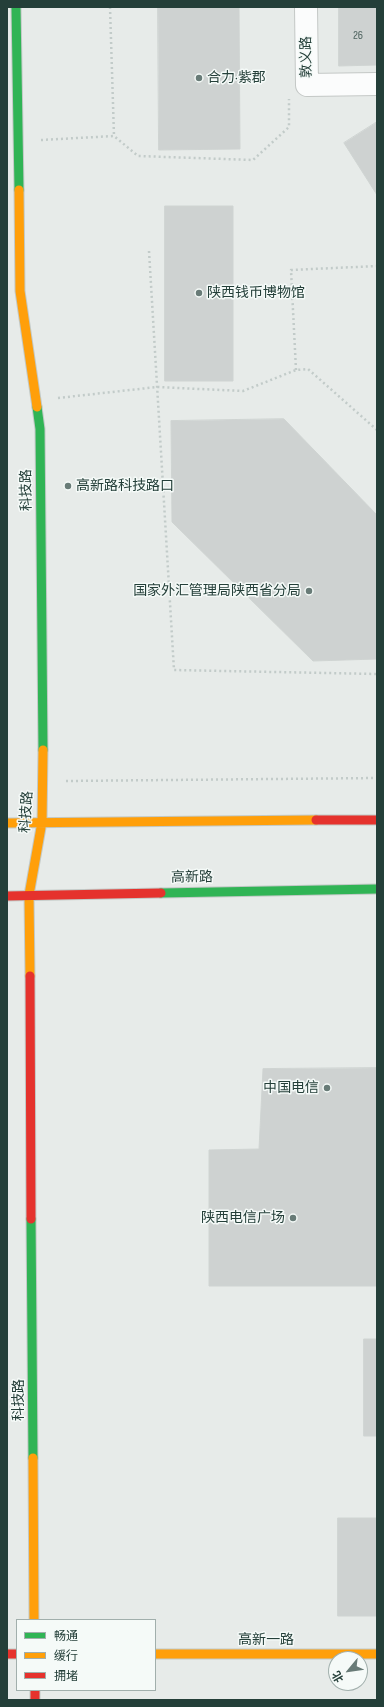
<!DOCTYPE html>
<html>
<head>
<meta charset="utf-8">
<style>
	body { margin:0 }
	#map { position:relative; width:384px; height:1707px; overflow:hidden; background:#e7ebe9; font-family:"Sofia Sans Condensed","Noto Sans SC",sans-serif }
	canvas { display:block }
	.frame { position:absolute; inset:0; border:8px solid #243f39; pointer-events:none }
	.legend { position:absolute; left:16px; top:1619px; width:140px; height:72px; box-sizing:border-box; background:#f5faf8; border:1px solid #a1afac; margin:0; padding:5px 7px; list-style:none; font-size:12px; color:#243f39 }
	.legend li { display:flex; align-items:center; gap:8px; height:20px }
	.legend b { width:20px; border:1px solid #a1afac }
	.north { position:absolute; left:328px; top:1651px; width:40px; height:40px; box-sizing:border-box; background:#f5faf8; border:1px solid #a1afac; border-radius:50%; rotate:241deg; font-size:11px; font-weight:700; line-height:16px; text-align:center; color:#243f39 }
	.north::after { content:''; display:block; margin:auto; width:14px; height:18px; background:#687b77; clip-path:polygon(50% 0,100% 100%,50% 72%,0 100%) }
</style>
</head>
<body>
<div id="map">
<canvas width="384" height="1707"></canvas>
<div class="frame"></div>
<ul class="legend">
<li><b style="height:5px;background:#30b455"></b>畅通</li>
<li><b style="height:5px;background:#ff9f0a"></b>缓行</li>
<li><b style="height:5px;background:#e5322d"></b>拥堵</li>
</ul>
<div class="north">北</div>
</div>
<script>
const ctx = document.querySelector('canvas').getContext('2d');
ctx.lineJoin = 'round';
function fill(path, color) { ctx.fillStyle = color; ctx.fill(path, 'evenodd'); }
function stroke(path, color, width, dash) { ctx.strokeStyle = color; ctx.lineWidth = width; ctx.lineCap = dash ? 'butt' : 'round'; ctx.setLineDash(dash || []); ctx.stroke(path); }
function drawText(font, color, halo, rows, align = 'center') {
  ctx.font = font + ' "Sofia Sans Condensed","Noto Sans SC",sans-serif'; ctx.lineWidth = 3; ctx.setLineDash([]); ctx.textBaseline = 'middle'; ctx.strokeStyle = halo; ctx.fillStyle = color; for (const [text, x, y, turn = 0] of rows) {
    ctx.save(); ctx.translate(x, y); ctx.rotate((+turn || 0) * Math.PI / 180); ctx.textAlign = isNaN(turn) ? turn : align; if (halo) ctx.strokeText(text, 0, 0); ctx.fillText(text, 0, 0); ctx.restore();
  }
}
const building = new Path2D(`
	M158,7H239L240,149L159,150Z
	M339,7H377V65L339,66Z
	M377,122V195L344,143Z
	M165,206H233V381H165Z
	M284,419L377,515V659L313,661L172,522L171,421Z
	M377,1068V1286H209V1150L259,1149L263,1069Z
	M364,1339H377V1436H364Z
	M338,1518H377V1616H338Z`);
const path = new Path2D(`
	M110,7L114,136
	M41,140L114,136L138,156L253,160L289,127V99
	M149,251L174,670L377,674
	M296,370L291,270L377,266
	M58,398L157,387L243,391L296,370L308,369L377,430
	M66,781L377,778`);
const street = new Path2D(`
	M306,7L307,85L377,84`);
const fast = new Path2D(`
	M16,7L19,190
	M37,407L40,429L43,750
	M161,893L377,889
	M31,1219L33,1458`);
const slow = new Path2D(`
	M19,190L20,291L37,407
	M7,823L316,820
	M30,976L29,895L42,822L43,750
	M33,1458L34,1620
	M155,1654H377`);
const jam = new Path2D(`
	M316,820H377
	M7,896L161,893
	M30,976L31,1219
	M7,1654H17
	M35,1690V1700`);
const markers = [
	[199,78,4,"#687b77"],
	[199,293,4,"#687b77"],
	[68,486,4,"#687b77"],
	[309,591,4,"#687b77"],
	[327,1088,4,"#687b77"],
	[293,1218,4,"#687b77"]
];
const numberNames = [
	["26",358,36]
];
const streetNames = [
	["敦义路",307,57,-91],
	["科技路",27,490,-91],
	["科技路",27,812,-86],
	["高新路",192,878,-1],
	["科技路",19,1400,-90],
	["高新一路",266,1640]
];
const poiNames = [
	["合力·紫郡",207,78],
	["陕西钱币博物馆",207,293],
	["高新路科技路口",76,486],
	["国家外汇管理局陕西省分局",301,591,"right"],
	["中国电信",319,1088,"right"],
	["陕西电信广场",285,1218,"right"]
];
fill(building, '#ced2d1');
stroke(building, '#cfd4d2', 1);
stroke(street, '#c4c8c6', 24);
stroke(fast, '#c2c9c6', 11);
stroke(slow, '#c2c9c6', 11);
stroke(jam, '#c2c9c6', 11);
stroke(path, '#c2cbc9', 2.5, [2, 3]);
stroke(street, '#fbfcfc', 22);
stroke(fast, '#30b455', 9);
stroke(slow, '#ff9f0a', 9);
stroke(jam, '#e5322d', 9);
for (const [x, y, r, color] of markers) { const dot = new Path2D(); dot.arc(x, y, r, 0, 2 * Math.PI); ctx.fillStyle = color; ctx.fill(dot); stroke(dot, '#f5faf8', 1.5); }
drawText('12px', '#4f6460', null, numberNames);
drawText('14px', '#243f39', '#f5faf8', streetNames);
drawText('14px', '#243f39', '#f5faf8', poiNames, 'left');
</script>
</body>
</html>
